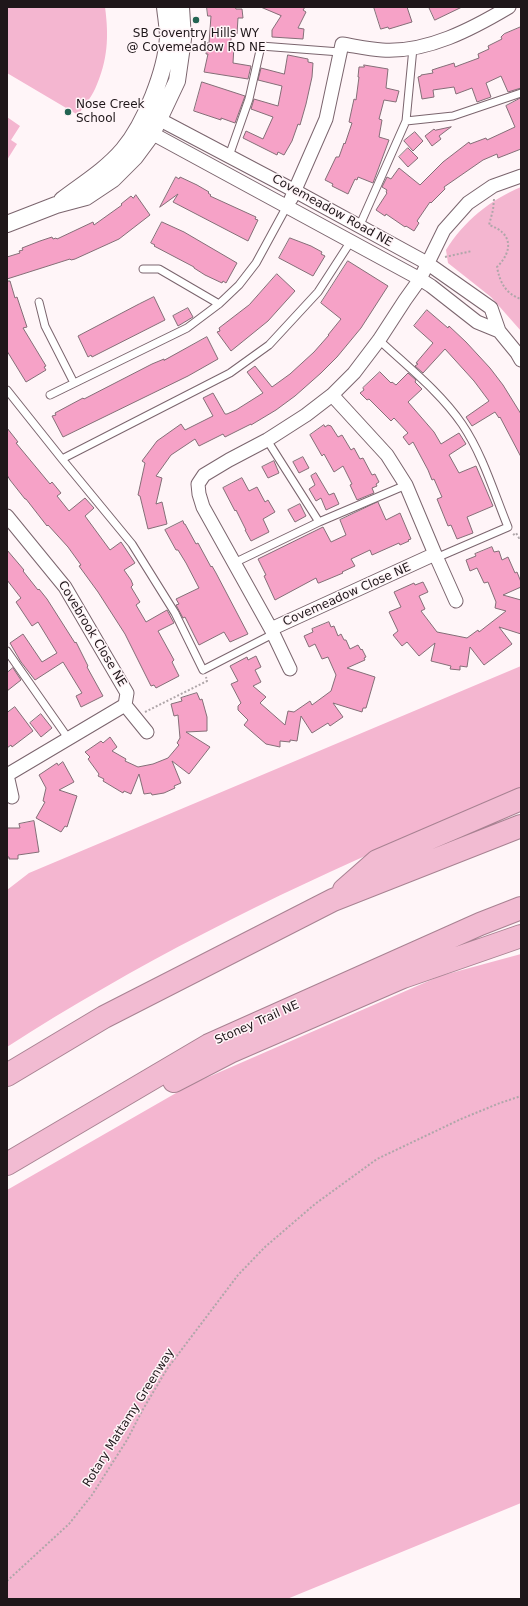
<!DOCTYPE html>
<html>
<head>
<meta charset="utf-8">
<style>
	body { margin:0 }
	#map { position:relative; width:528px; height:1606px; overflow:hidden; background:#fff5f8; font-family:"DejaVu Sans",sans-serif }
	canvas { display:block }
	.frame { position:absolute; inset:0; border:8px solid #1f171a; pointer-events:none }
</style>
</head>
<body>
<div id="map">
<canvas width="528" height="1606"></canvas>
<div class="frame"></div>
</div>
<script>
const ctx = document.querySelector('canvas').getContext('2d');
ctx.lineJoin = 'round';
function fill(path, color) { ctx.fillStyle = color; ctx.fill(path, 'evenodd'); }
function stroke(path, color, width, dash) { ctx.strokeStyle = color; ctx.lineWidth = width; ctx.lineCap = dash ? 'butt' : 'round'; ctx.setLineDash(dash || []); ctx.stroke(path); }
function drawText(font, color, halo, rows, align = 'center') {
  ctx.font = font + ' "DejaVu Sans",sans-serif'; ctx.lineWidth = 3; ctx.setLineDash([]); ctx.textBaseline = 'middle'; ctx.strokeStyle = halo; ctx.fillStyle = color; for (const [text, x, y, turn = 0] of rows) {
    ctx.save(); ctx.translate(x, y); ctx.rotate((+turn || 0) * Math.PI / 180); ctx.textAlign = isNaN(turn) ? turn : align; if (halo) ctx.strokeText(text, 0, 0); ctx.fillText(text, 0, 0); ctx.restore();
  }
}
const green = new Path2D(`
	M7,7H105C109,37 108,60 95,89C91,98 84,106 78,115L7,73Z
	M7,117L20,126L11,140L17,144L7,160Z
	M521,187V331L491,297L448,263L446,250C464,221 490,200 521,187Z
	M521,666V789C483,803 446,821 409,837C271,896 134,965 7,1047V890L29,873Z
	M521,954V1503L287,1599H7V1190L190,1085L440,976Z`);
const building = new Path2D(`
	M207,7H235L236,9H242L243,18H238L237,34H232L230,45H234L233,63L251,66L248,79L204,72L208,54H206L207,43H209L211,16H208Z
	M261,7H305L303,10L306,12L298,28L304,29L303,39L272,37V30L281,16Z
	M374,7H407L412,22L389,29L388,27L381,29Z
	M429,7H462L435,20Z
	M521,27V88L508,92L501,76L486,83L491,97L477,102L472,88L456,94L454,87L433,90L434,97L422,99L418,77L421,76V75L433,73L432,70L438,68L454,63L455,67L460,65L479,58L478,54L489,49L488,46L502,39L501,37L504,34Z
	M288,55L308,59V62L313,63L312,77L306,104L300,125L298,124L292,141L284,155L278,152L277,155L243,138L246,131L263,139L273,117L251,109L254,99L278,106L282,86L258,80L261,68L284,74Z
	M364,65L388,69L386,88L399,91L396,102L384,100L379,119L382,120L379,137L389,140L373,183L358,177L357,180L355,179L348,194L332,186L333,184L325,180L336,157H339L344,143L345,144L352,123L349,122L354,99L356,100L359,77H358L359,67H364Z
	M202,82L245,96L235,123L221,118V120L194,111Z
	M521,98V149L498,158L497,154L483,160L444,187L445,189L431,203L430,202L417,221L419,223L414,231L406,226L405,227L386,214L385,216L376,210L387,193L386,192L387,190L382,187L387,177L391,179L399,168L420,185L443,162L469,142L470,144L486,138L487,140L515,127L506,106Z
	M451,127L439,136L441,139L432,146L425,136L434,129L435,130Z
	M415,132L423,141L413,151L404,141Z
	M408,148L418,158L408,167L399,157Z
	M176,177L179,179L180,177L197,185L209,192L208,193L211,195L210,196L256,217L255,219L258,220L248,241L173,202L178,194L160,207Z
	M136,195L150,215L119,239L75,259L71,260L70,259L7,279V257L20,253L19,251L23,250L22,248L40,241L52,237L53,239L56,238L57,239L93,222L94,225L122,205L121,204L131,196L133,198Z
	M162,222L184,232L237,263L226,283L223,281L222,283L205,275L194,268V267L154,246L155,245L151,243Z
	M290,238L311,246L322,252L321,254L325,256L313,276L279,258Z
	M348,261L388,286L361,328L337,357L321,373L295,396L276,410L251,425V424L225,437L223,434L199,446L195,439L171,455L156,476L162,478L156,504L162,502L167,524L148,529L140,496L138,495L145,463L142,461L157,441L181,424L185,430L213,416L203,398L213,393L225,414H227L236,410L263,393L247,372L255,366L272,387L290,374L314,352L329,335H328L341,319L321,303Z
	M277,274L295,291L268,321L231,351L217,332L220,331L219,328L249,305Z
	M7,281H10L15,298L17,297L27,327L23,328L46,366L44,367L46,370L26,382L7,351Z
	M154,297L165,320L92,357L91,355L88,357L78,336L139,304Z
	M188,308L193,317L178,326L173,316Z
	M427,310L448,328L449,326L466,342L490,368L503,385L521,414V457L500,417L499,418L495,412L472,426L466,417L489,401L474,381L445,349L423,373L415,366L418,364L416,363L433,343L414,326Z
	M207,337L218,359L188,376L63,437L52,416L56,415L55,413L83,398L84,399L152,364L164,359V360Z
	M380,372L391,383L392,382L396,385L408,373L416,380L415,382L422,389L408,402L434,432L441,444L459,433L466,444L449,455L459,473L476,466L493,506L467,517L473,533L457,539L451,525L448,526L437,499L442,497L434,479L432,480L428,470L413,442L409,445L403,437L408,433L394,418L391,421L369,399L367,400L360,393L364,390L363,388Z
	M324,425L325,427L328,425L331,426L338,437L342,435L351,450L354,448L360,459L363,458L372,475L375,474L379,482L376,484L377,486L372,488L374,493L357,500L350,485L352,484L343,466L334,472L324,454L322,456L310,435Z
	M7,428L18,442L16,443L50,484L52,482L61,493L57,496L69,511L85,498L94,508L85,516L110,550L121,542L135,563L124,570L131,580L133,585L131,587L140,602L136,605L146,622L167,610L174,623L158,631L174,660L172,662L179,676L156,688L154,685L151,686L125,634L98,592L79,566L81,565L68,547L48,525L47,526L26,499H25L10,480L7,475Z
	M303,457L309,468L299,473L293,462Z
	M274,461L279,473L268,478L262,467Z
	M316,473L329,495L334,493L339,504L326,510L321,498L316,501L309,489L315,485L311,476Z
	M242,478L249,491L257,487L265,502L268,500L275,512L263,519L269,532L251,541L245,530H246L236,510L235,511L223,488Z
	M378,502L386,520L400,513L411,539L408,540L409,541L400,545L399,543L372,555L370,550L351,559L355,566L342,572L343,573L319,583H318L316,578L275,600L264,576L266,575L258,559L323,527L331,542L346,535L340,520Z
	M300,504L306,516L295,522L288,510Z
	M183,521L184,524H185L196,544L198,543L211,567L212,566L216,573L248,634L230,642L224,632L199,645L185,617L183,618L176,605L179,604L176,599L199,588L186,563L178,550H176L165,530Z
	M492,547L494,552L499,551L502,560L508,557L515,573L517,572L521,582V587L503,595L521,600V634L499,627L512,644L484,665L470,647L467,667L460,666V670L450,669L451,666L431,661L435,643L419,656L407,642L402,646L393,635L398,631L389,612L401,607L394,592L414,583L415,585L423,582L428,592L419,596L425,609L421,611L437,632L467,638L478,630L479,632L506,611L495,608L496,602L488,582L484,583L477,568L470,571L466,560L476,556L475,554Z
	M7,550L24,570L23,571L38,590L39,589L47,599L75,643L76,642L88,666L87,667L103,696L81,707L76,696L82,693L63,662L35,680L21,662L10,643L23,634L42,662L57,653L38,622L32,626L16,602L21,598L7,580Z
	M329,622L331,627L334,626L338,636L341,634L344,640H346L350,649L358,645L361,650L362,649L366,657L364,658L365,660L347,668L375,677L366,708H363L362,712L333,703L343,717L330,726L328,723L312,733L301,716L297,741L290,740V742L280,741V747L266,744L244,725L248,720L238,710V706L241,703L231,684L238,681L230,666L247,657L248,660L256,656L261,667L255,670L261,682L253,686L266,697L260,703L285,725L288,711L294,712L310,701L312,705L331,691L336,675L328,657L322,659L315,644L309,647L304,636L313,632L312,629Z
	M13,668L21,680L7,691V673Z
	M197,693L200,700L202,699L207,717V731L186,732L210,747L189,774L172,761L181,783L174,786L175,788L164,793L152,795L151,793L144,794L139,774L131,794L124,791L123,793L103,781L104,779L98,776L99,774L88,759L90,757L85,752L101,741L103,743L110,737L117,747L112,751L126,759L125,761L138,767L153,764L168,758L179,745L177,743L180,738L178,715L174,716L171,704L182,701L181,698Z
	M15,707L33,731L12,747L11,745L7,748V713Z
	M41,714L52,728L41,737L30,723Z
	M63,762L74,782L59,790L77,796L67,827L65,826L61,832L36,818L45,802L43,801L46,788L39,775L57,763L58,765Z
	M34,821L39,852L18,855V859H9V857H7V828H20L19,824Z`);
const path = new Path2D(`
	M494,199L493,210L489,225C513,233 513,251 497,267C500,283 506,294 521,299
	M445,257L472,251
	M513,535L516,533L519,538L521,537
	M145,712L207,681L206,677
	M7,1581L69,1524L92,1495L127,1440L142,1411L167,1369L238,1275L265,1247L315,1204L377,1159L461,1119L500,1103L521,1096`);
const service = new Path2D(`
	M406,121L453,116L521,93
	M229,156L249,99L261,46L340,52
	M359,227L406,121L413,48
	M143,269H159L219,304
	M39,302L45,326L74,383
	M379,340C408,367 440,392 462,424C483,455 494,493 508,527L436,558
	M7,390L62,459L132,544L175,613L203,670L273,634
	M50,395L187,328L219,304L239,285L256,263L287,206
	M267,440L319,522
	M62,459L230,373L269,345L318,292L351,241
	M234,563L319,522L406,485
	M7,651L68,738`);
const minor = new Path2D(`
	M151,115L295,191L427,263L491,308L499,331L517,353L521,360
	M144,129L420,279L431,286L477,322L499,331
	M291,199L326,119L342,44C355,46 369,49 382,50C427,53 472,29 509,7
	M7,516L65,587L127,693L125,705
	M435,554L456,601
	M271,629L435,554L406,485L387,455L332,395
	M290,669L271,629L203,507L199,494L198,484L204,475L229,460L267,440L306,415L332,395L354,373L379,340L405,300L420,279L444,230L468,203L493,186L521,176
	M125,705L147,732
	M7,775L125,705
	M7,775L12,797`);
const tertiary = new Path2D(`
	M62,200C83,184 106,170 123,150C145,124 166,71 168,37C168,28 166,17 165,7
	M7,224L56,205L86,197L113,179L135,157L152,134L177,81L183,39L181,7`);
const motorway = new Path2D(`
	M344,890L377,861L521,799
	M7,1075L104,1017L333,900L521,826
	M174,1081L230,1052L403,977L521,936
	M7,1164L209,1045L480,924L521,908`);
const markers = [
	[196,20,4,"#236452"],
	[68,112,4,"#236452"]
];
const poiNames = [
	["SB Coventry Hills WY",196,34],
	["@ Covemeadow RD NE",196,48],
	["Nose Creek",76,105,"left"],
	["School",76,119,"left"]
];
const streetNames = [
	["Covemeadow Road NE",332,211,29],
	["Covemeadow Close NE",347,595,-24],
	["Covebrook Close NE",92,634,59],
	["Stoney Trail NE",257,1023,-24],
	["Rotary Mattamy Greenway",129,1418,-58]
];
fill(green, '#f4b6d0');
fill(building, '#f6a2c7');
stroke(building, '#846e77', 1);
stroke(service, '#7b656e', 9);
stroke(minor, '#7b656e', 15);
stroke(tertiary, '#7b656e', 18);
stroke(motorway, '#a88292', 24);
stroke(path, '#afa6a9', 2, [2, 2]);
stroke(service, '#fff', 7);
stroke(minor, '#fff', 13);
stroke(tertiary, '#fff', 16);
stroke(motorway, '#f2bbd2', 22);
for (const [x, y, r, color] of markers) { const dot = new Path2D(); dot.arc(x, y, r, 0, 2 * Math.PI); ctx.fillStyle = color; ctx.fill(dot); stroke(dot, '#fff5f8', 1.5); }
drawText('12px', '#1f171a', '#fff5f8', poiNames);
drawText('12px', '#1f171a', '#fff5f8', streetNames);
</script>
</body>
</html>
